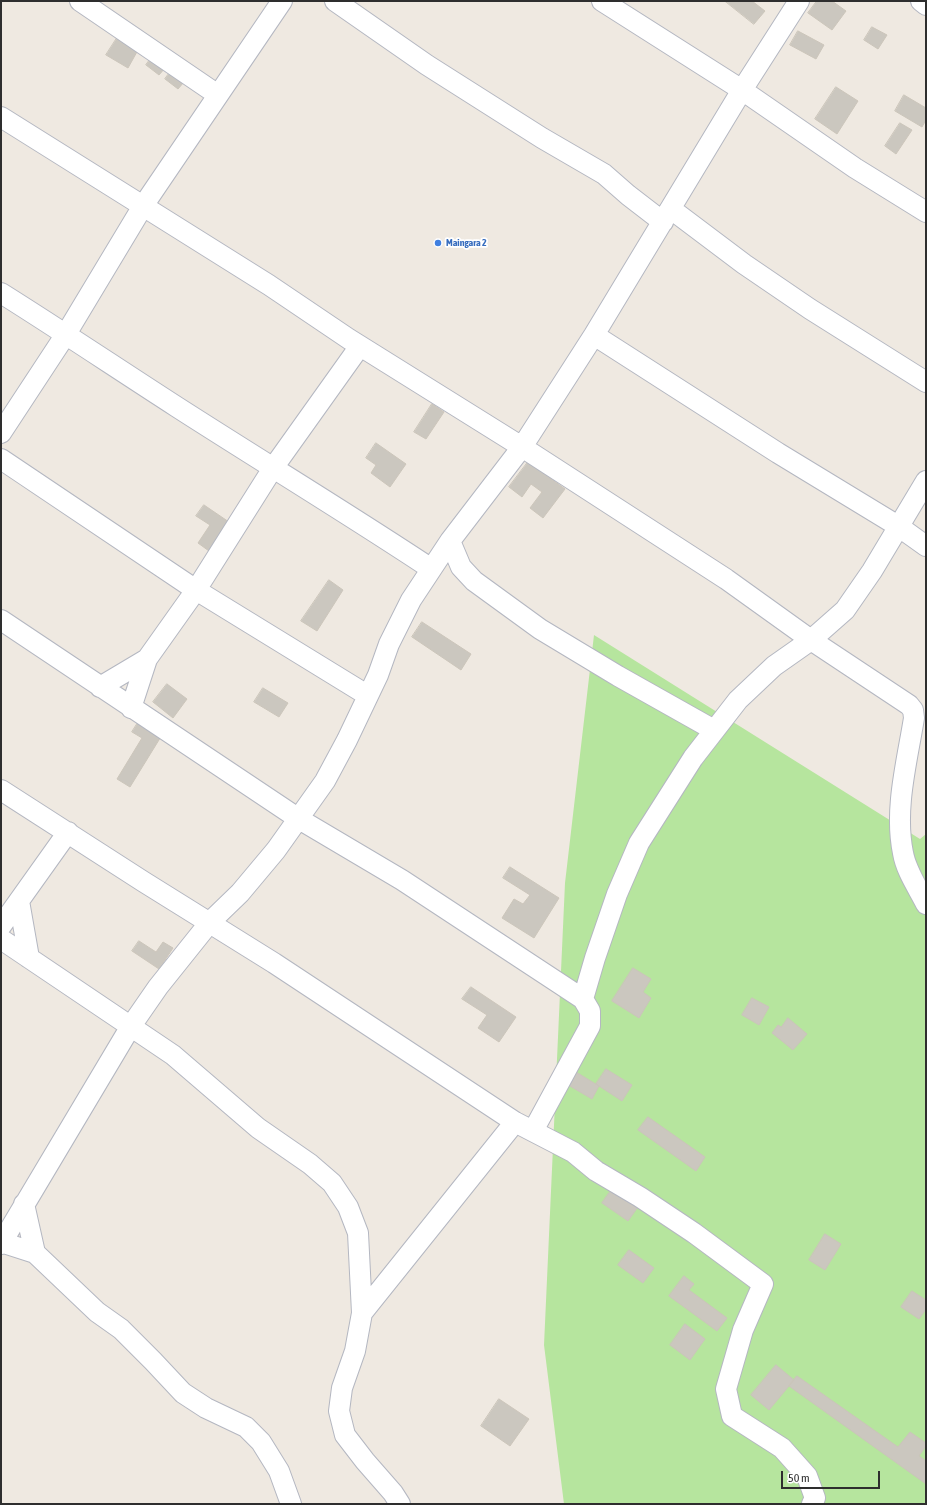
<!DOCTYPE html>
<html>
<head>
<meta charset="utf-8">
<style>
	body { margin:0 }
	#map { position:relative; width:927px; height:1505px; overflow:hidden; background:#efe9e1; font-family:"Asap Condensed",sans-serif }
	canvas { display:block }
	.frame { position:absolute; inset:0; border:2px solid #2e2e2e; pointer-events:none }
	.scale { position:absolute; left:781px; top:1471px; width:99px; height:18px; box-sizing:border-box; border:2px solid #2e2e2e; border-top:0; padding-left:5px; font-size:12px; line-height:14px; white-space:nowrap; color:#2e2e2e; -webkit-text-stroke:3px #fff; paint-order:stroke }
</style>
</head>
<body>
<div id="map">
<canvas width="927" height="1505"></canvas>
<div class="frame"></div>
<div class="scale">50 m</div>
</div>
<script>
const ctx = document.querySelector('canvas').getContext('2d');
ctx.lineJoin = 'round';
function fill(path, color) { ctx.fillStyle = color; ctx.fill(path, 'evenodd'); }
function stroke(path, color, width, dash) { ctx.strokeStyle = color; ctx.lineWidth = width; ctx.lineCap = dash ? 'butt' : 'round'; ctx.setLineDash(dash || []); ctx.stroke(path); }
function drawText(font, color, halo, rows, align = 'center') {
  ctx.font = font + ' "Asap Condensed",sans-serif'; ctx.lineWidth = 3.5; ctx.setLineDash([]); ctx.textBaseline = 'middle'; ctx.strokeStyle = halo; ctx.fillStyle = color; for (const [text, x, y, turn = 0] of rows) {
    ctx.save(); ctx.translate(x, y); ctx.rotate((+turn || 0) * Math.PI / 180); ctx.textAlign = isNaN(turn) ? turn : align; if (halo) ctx.strokeText(text, 0, 0); ctx.fillText(text, 0, 0); ctx.restore();
  }
}
const green = new Path2D(`
	M594,635L920,839L926,834V1504H564L544,1345L565,883Z`);
const building = new Path2D(`
	M725,1H752L765,11L754,24Z
	M817,1H832L846,11L832,30L808,13Z
	M872,27L887,35L878,49L864,40Z
	M798,31L824,45L816,59L790,45Z
	M117,38L138,50L128,68L106,55Z
	M152,57L165,68L159,75L146,65Z
	M171,71L184,82L178,89L165,79Z
	M836,87L858,101L837,134L815,119Z
	M904,95L926,108V120L922,127L895,111Z
	M900,123L912,130L896,154L885,146Z
	M432,404L444,412L426,439L414,432Z
	M376,443L406,464L390,487L371,473L376,465L366,458Z
	M528,462L565,489L543,518L530,508L542,492L531,484L522,497L509,487Z
	M204,505L229,522L209,551L198,543L210,525L196,516Z
	M329,580L343,590L317,631L301,621Z
	M422,622L471,654L461,670L412,637Z
	M167,684L187,699L173,718L153,702Z
	M263,688L288,703L279,717L254,702Z
	M139,721L162,735L130,787L117,779L142,738L132,732Z
	M510,867L559,898L534,938L502,918L514,899L523,904L530,895L503,878Z
	M139,941L156,952L163,942L173,948L159,969L132,951Z
	M633,968L651,979L643,992L651,998L639,1018L612,1001Z
	M471,987L516,1017L499,1042L478,1028L487,1015L462,999Z
	M752,998L769,1007L759,1025L742,1015Z
	M788,1018L807,1034L793,1050L772,1033L778,1025L781,1027Z
	M571,1069L599,1086L592,1099L563,1082Z
	M606,1069L632,1085L622,1101L596,1084Z
	M648,1117L705,1157L696,1171L638,1130Z
	M612,1189L638,1207L628,1221L602,1203Z
	M825,1234L841,1244L825,1270L809,1260Z
	M629,1250L654,1268L643,1283L618,1265Z
	M684,1276L694,1284L689,1290L727,1318L717,1331L669,1296Z
	M912,1291L926,1300V1309L919,1319L901,1307Z
	M685,1324L705,1339L690,1360L670,1345Z
	M776,1365L794,1380L769,1410L751,1395Z
	M797,1376L898,1447L910,1432L926,1443V1446L919,1456L926,1461V1484L789,1386Z
	M499,1399L529,1419L510,1446L481,1426Z`);
const minor = new Path2D(`
	M80,1L218,95
	M335,1L427,65L542,138L604,174L628,195L663,222
	M602,1L742,90L855,168L926,212
	M921,1L926,5
	M1,117L269,285L349,339L522,447L726,579L811,640L909,705L913,710L914,718C907,762 894,809 903,853C906,871 918,888 926,904
	M671,209L744,264L810,309L926,382
	M1,293C60,330 118,369 177,407C261,461 347,513 430,568
	M594,335L778,453L898,526L926,546
	M1,433L66,334L143,206L282,1
	M1,459L196,590L367,695
	M450,541L461,567L474,581L540,629L618,676L714,730
	M1,620L299,819L402,880L583,999L590,1011V1026L533,1131
	M100,687L147,659
	M131,708L147,659L196,590L273,468L360,346
	M1,790L144,882L274,963L515,1122L573,1152L596,1171L640,1197L694,1233L763,1284L743,1330L726,1389L732,1416L782,1448L807,1476L815,1498L812,1504
	M19,901L29,958
	M1,926L68,832
	M1,939L173,1055L258,1128L310,1164L332,1183L348,1207L358,1233L362,1313L355,1351L342,1388L339,1411L345,1435L365,1461L393,1493L400,1504
	M583,999L595,958L617,894L639,843L693,758L738,700L774,666L811,640L845,610L872,571L926,481
	M24,1204L35,1253
	M1,1242L35,1253L97,1312L121,1329L153,1361L183,1393L206,1408L246,1427L261,1442L279,1471L291,1504
	M1,1244L131,1026L158,987L210,922L240,893L276,850L325,781L347,740L378,675L389,644L411,600L450,541L522,447L594,335L742,90L799,1
	M362,1313L515,1122`);
const markers = [
	[438,243,4,"#3f7fe0"]
];
const shopNames = [
	["Maingara 2",446,243]
];
fill(green, '#b6e59e');
fill(building, '#cbc7bf');
stroke(building, '#cbc5ba', 1);
stroke(minor, '#b4b7c1', 22);
stroke(minor, '#fff', 20);
for (const [x, y, r, color] of markers) { const dot = new Path2D(); dot.arc(x, y, r, 0, 2 * Math.PI); ctx.fillStyle = color; ctx.fill(dot); stroke(dot, '#fff', 1.5); }
drawText('bold 10px', '#366cbe', '#fff', shopNames, 'left');
</script>
</body>
</html>
